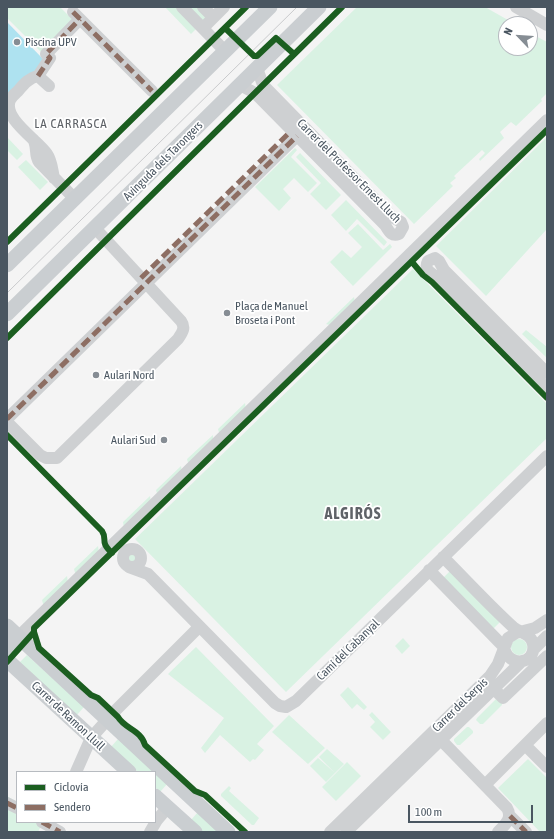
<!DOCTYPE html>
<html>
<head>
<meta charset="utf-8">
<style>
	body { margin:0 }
	#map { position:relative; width:554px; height:839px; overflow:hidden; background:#f4f4f4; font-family:"Asap Condensed",sans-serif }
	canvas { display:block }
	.frame { position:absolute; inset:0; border:8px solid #4a5661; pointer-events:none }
	.legend { position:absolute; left:16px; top:771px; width:140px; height:52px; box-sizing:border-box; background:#fff; border:1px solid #b7bbc0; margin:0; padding:5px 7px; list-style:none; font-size:12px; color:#4a5661 }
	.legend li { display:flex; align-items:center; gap:8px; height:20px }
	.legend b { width:20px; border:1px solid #b7bbc0 }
	.north { position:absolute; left:498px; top:16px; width:40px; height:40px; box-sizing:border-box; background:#fff; border:1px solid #b7bbc0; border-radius:50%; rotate:295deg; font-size:11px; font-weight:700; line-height:16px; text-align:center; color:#4a5661 }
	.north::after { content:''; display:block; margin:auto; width:14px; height:18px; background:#868d94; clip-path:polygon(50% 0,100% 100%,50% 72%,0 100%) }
	.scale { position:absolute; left:408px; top:805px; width:125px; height:18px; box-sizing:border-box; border:2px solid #4a5661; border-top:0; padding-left:5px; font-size:12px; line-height:14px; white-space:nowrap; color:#4a5661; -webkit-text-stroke:3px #fff; paint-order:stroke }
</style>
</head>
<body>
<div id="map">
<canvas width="554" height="839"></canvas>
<div class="frame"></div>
<ul class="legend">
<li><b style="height:5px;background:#1b5e20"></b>Ciclovía</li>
<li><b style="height:5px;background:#8d6e63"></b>Sendero</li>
</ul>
<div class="north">N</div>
<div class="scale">100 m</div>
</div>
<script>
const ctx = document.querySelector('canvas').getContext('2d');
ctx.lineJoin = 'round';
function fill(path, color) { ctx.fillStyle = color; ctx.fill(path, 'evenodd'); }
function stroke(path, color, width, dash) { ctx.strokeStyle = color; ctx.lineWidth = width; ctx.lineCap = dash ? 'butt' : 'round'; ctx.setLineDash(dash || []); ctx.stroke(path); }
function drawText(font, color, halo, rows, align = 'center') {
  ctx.font = font + ' "Asap Condensed",sans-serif'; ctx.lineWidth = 3.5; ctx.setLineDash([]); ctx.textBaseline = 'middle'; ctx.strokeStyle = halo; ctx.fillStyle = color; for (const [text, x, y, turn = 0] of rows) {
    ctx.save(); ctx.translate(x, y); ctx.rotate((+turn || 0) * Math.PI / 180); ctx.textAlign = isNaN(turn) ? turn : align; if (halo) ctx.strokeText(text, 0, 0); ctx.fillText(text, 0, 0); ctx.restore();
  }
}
const green = new Path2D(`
	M7,7H60L74,21L42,53L7,18Z
	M165,7H209L213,12L191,34Z
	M357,7H485L515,24H506V48H530V33L547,42V93L541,99L542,101L516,126L511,122L500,132L504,138L480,161L479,159L485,153L482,150L454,176L456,178L450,183L453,186L414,224L277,85Z
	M7,137L23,154L17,160L7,150Z
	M547,137V229L486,296L436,246Z
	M295,148L297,150L291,157L317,183L308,192L294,178L283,189L291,198L279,211L255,187Z
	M300,153L341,195L326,210L310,194L321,183L296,157Z
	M26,160L48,182L40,190L18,167Z
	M346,200L387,242L384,246L357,219L346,231L331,215Z
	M358,224L383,250L390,244L392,247L353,286L330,262L342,250L351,258L362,247L348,233Z
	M413,269L547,404V438L286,692L135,539Z
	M354,297L355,304L333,326L326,324Z
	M526,330L547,347V358L522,334Z
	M245,403L246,410L220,436L218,429Z
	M213,435V442L189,466L187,459Z
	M181,466L182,473L158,497L156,490Z
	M150,496L151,503L124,528L123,522Z
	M98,546L99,553L76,576L74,569Z
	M126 558a6 6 0 1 1 12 0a6 6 0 1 1-12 0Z
	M451,570L501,621L492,630L442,579Z
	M67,576L68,583L44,607L42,600Z
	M403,638L410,646L402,654L395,646Z
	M511 647a8 8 0 1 1 16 0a8 8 0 1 1-16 0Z
	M196,647L274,726L257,744L264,750L255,760L253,759L250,762L220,735L205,753L201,748L224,718L168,674Z
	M27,655L84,707L76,716L19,663Z
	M348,687L367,707L364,710L357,704L352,709L340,695Z
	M496,699L502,703V705L483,724H480L476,720L477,718Z
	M372,712L391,732L383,740L370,727L375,722L369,715Z
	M289,715L325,748L308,764L272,732Z
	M467,727H469L473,731V733L460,745H457L454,741V739Z
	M118,739L168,783L160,792L155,787V772H138L110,748Z
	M327,749L344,764L335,773L319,757Z
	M318,758L335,773L326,782L310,766Z
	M528,759L547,778V832H540L498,788Z
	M347,762L361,776L336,801L322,787Z
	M229,786L231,788L229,791L259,818L254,825H252L221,796V794Z
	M7,796L17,802V822H43L38,832H7Z
	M198,812L219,832H202L190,821Z`);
const water = new Path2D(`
	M7,22L45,61L7,98Z`);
const minor = new Path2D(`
	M182,7L225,51
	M203,7L213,17
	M516,7L547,25
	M73,12L152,91
	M203,28L224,7
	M38,76L50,58L46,54L80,19
	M240,85L255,93L385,225C389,231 391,237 399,234L403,227L401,222L392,217L263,85L257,68
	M49,86L38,76C29,78 24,84 18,91C16,93 12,96 10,100C2,119 39,141 47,154C52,161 52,170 54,178
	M33,139C38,147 34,155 39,162L75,199
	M547,373L444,270L439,261L435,258L428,261C423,271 432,273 438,278L547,389
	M7,419L297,136
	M7,422L40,455L46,458H57L178,339C182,333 186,328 181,321L95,228
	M123 558a9 9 0 1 1 18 0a9 9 0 1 1-18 0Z
	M443,557C466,580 489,605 513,627C520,633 531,633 533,644C537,664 508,669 504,647
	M129,567L148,574L275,703L280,706L286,707L296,701L547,456
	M429,570L504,647
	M18,637L547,120
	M534,649L547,636
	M494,689L503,698L547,656
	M441,740L507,808C513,818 505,825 498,832
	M525,745L547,767
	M76,772L91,738L115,711L199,627
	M485,785L547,723
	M7,803L17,808
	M510,816L526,832
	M42,822L60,832
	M150,832L157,820L168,807
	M330,832L490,676L498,664L508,638L516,633L535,628L547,620
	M346,832L516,667L522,661`);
const major = new Path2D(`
	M7,265L270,7
	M7,314L319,7
	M7,626L228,832
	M7,648L18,637
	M7,660L129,772
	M155,796L195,832`);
const tram = new Path2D(`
	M7,293L297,7`);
const quiet = new Path2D(`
	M73,12L152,91
	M38,76L50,58L46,54L80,19
	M141,278L291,131
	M7,419L297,136
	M7,803L17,808
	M510,816L526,832
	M42,822L60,832`);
const cycleway = new Path2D(`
	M225,28L254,56H257L276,38L294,54
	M7,242L246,7
	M412,262L423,275L432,282L547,398
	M7,338L342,7
	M7,435L102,531C108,540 99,541 112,553
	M34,632L39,648L91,695L98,698L118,717C125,729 141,730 145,745L195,791L205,795L245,832
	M7,662L34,632V628L547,130`);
const markers = [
	[17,42,4,"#868d94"],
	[227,313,4,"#868d94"],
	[96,375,4,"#868d94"],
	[164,440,4,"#868d94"]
];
const poiNames = [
	["Piscina UPV",25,42],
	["Plaça de Manuel",235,306],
	["Broseta i Pont",235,320],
	["Aulari Nord",104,375],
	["Aulari Sud",156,440,"right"]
];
const streetNames = [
	["Avinguda dels Tarongers",163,161,-45],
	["Carrer del Professor Ernest Lluch",349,171,45],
	["Camí del Cabanyal",348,650,-44],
	["Carrer del Serpis",460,705,-44],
	["Carrer de Ramon Llull",68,716,43]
];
const neighbourhoodNames = [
	["LA CARRASCA",71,124]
];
const districtNames = [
	["ALGIRÓS",353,514]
];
fill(green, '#d9f2e3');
fill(water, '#aee2f0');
stroke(minor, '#ced0d2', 12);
stroke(major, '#caced1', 15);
stroke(tram, '#c9cacc', 1);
stroke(quiet, '#8d6e63', 5, [10, 5]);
stroke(cycleway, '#1b5e20', 6);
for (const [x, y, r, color] of markers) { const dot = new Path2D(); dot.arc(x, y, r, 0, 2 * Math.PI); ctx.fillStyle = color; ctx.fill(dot); stroke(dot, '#fff', 1.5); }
drawText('12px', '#4a5661', '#fff', poiNames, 'left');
drawText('12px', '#4a5661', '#fff', streetNames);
ctx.letterSpacing = '1px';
drawText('13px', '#5f6368', '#fff', neighbourhoodNames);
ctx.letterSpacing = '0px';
ctx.letterSpacing = '1px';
drawText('bold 16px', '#5f6368', '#fff', districtNames);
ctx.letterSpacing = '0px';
</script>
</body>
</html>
